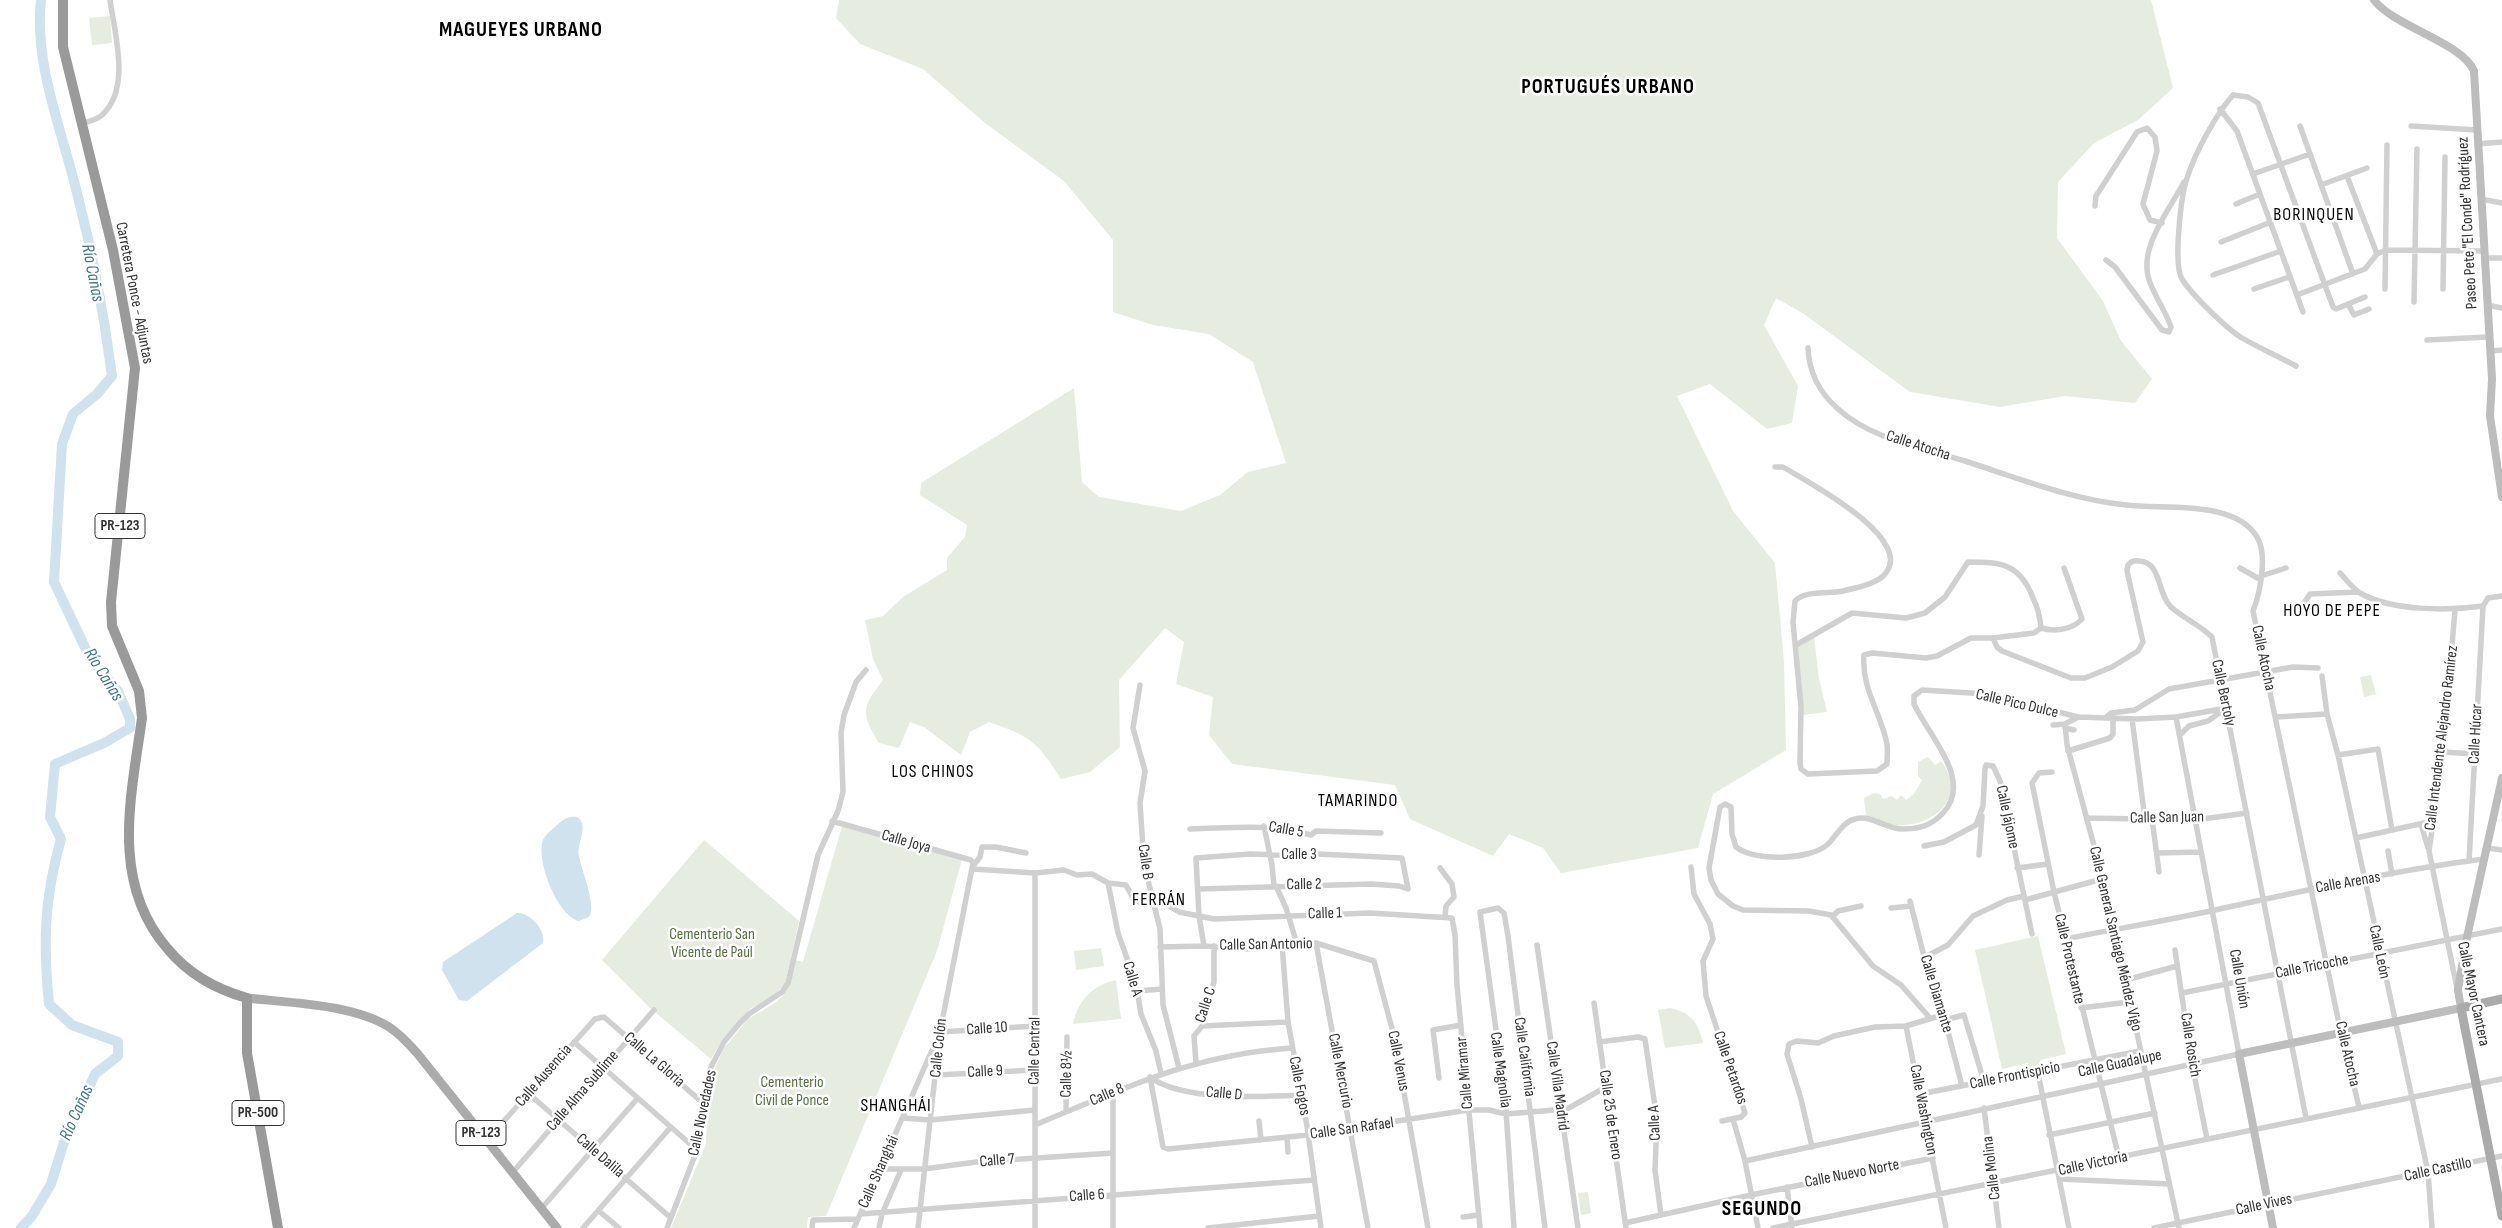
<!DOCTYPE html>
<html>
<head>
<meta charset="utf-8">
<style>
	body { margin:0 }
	canvas { display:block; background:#fff }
</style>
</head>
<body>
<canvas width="2502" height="1228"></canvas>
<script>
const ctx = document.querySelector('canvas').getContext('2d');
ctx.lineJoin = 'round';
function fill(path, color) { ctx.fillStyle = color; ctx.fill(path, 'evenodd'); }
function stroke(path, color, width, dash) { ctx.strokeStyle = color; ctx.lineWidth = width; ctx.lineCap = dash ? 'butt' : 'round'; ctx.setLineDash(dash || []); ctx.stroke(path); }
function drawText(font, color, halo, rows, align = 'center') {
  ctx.font = font + ' "Sofia Sans Condensed",sans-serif'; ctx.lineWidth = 5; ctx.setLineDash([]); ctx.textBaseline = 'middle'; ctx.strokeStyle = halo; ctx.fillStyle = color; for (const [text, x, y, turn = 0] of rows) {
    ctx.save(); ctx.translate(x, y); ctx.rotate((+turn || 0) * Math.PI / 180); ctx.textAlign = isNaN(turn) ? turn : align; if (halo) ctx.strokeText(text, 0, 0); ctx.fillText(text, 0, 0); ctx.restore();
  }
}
const green = new Path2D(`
	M839,0H2151L2173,88L2138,120L2094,143L2058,182L2057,238L2103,301L2121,341L2152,379L2135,403L2065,396L2000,407L1910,392L1804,314L1776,298L1764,325L1798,386L1792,423L1767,429L1710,384L1677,396L1733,511L1775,563L1784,662L1786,750L1713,794L1698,848L1561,873L1543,848L1509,834L1493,856L1410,819L1395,785L1232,764L1209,735L1213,697L1176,684L1184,642L1165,628L1119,680L1120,747L1090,772L1061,779C1038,743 1031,736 989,722L970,732L961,755L924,727L910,722L899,748L879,743C860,712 862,708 883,680L873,659L865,620L883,616L903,597L947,570V558L965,537L967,525L920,495L921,483L1074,388L1082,482L1099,497L1181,511L1220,495L1248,472L1286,463L1253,362L1209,334L1153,325L1113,312V240L1064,181L985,123L923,69L860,44L836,18Z
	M110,16L112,43L92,45L89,18Z
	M1814,636L1819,679L1827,712L1802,715L1797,649L1799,645Z
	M2371,675L2376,694L2364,697L2360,677Z
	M1928,757L1935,765L1941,761C1944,765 1947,770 1949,775C1961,807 1923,828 1896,825C1887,824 1876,819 1866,816L1864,798L1874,793L1880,794L1883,799L1892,796L1897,800L1901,795L1906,800L1914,794L1922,780L1918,776V762Z
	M842,826L962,859L937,951L826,1216L808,1217L807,1228H671L706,1144L707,1106L715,1068L724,1048L748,1019L775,1003L784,994L795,960L803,962Z
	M704,840L799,921L785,984L771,998L750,1009L722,1040L711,1059L649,1007L602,960Z
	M2038,936L2066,1054L2040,1060L2041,1069L2030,1071L2028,1063L2002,1069L1975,950Z
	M1101,948L1104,966L1076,970L1074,951Z
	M1116,980L1121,1019L1073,1024C1078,1000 1093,985 1116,980Z
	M1670,1008C1690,1012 1699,1023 1703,1043L1665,1048L1658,1010Z
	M1588,1192L1591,1213L1581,1215L1578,1193Z`);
const water = new Path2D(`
	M577,817C590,824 576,844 579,857C582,871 597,907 589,917L579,921C558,916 538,865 542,844C543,836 550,831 556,826C563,820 567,816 577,817Z
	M517,913C530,912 546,930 543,943L467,1001L459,1000L442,970L443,962Z`);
const river = new Path2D(`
	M21,1228L32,1216L51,1184L63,1145L95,1074L118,1056V1042L72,1025L49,1004C43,943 44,899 61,839L50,817L55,764L104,743L130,728V719L118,691L90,658L54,582L62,444L73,414L97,394L112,376C104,314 92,250 76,189C61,128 34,63 41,0`);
const street = new Path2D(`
	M2220,109L2237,131L2303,312
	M81,124C87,122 97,120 102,115C131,89 115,35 110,0
	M2300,126L2353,274
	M2411,126L2477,130
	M2477,144L2502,142
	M2253,174L2310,154
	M2347,176L2377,254
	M2321,185L2367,168
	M2481,199L2502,203
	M2236,204L2260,194
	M2095,206L2096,196L2137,132L2147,128L2155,137L2157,151L2143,204L2150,220L2162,223
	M2221,242L2271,222
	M2484,258H2502
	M2106,260L2115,267L2162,330L2169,332L2171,327C2166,312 2157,300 2151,285C2135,251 2169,211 2184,182
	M2213,275L2281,251
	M2254,289L2289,277
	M2385,289L2387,145
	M2443,289L2445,157
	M2297,295L2365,269L2377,254L2386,250L2484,251
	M2414,302L2417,149
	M2348,304L2354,315L2369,309
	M2487,305L2502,308
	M2427,340L2488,337
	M1808,348C1809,372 1819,392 1837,408C1870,439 1923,448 1965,461C2018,478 2070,499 2126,505C2163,510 2234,499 2257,537C2268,555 2260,593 2253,611L2341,1033L2359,1107
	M2490,351L2502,350
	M2296,366C2278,356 2259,348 2242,338C2227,329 2191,294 2182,279C2173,264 2181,196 2187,178C2195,153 2216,114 2233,95L2248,97L2258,103L2333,307L2336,309L2365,297
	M1775,467H1783C1806,481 1916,538 1885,574C1877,584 1855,588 1843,591C1829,594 1805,590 1795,601L1793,622L1801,707L1800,763L1801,769L1808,774L1877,771L1887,764C1887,757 1888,750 1887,744C1881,713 1861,688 1864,655L1872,653L1926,658L1937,656L1971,638H1993L2034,633L2041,628C2040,616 2038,608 2033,598C2020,564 2002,562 1968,562L1945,597L1925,613L1906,618L1852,613L1796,645
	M2240,568L2261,580
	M2340,573C2346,579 2352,588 2360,593C2391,611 2448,611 2483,606L2488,598L2502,596
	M2261,576L2286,568
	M2304,603L2310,594L2358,592
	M2455,610L2443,752L2429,851L2457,988
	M2041,628C2054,632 2072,630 2082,619L2064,568
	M1993,638L1997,647L2002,651L2071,678H2085L2112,667L2138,651L2143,642L2127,571L2128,565C2132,561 2134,560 2139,561C2162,562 2157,594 2171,607C2183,618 2200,625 2212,637L2306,1118
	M2322,676L2327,714L2338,755L2428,1172L2432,1228
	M1140,685L1133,728L1145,771L1140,803L1144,864L1160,929L1163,1005L1179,1068
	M2078,717L2065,724L2067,745L2107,894L2179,1228
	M2276,717L2327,714
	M2105,718L2111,713L2135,710L2169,689L2293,667L2318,668
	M2132,719L2145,819
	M2053,725L2065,724
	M2065,728L2074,730
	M2180,735L2189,726L2208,721L2225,709
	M2068,751L2110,738L2113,734V718
	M2443,752L2475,754
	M2338,755L2378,749L2392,830
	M2052,772L2039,773L2032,783L2054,892L2119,1158
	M2087,818L2195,820L2247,813
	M2152,819L2159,872
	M832,821L971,860L973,863L940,1032L918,1228
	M2421,824L2428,848
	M1264,826L1272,865L1274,886
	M1190,829C1235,828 1266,823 1311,835L1316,831L1381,833
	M2356,838L2433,821
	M1924,846L1944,842L1976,825L1983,806L1985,769L1986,765L1993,766L2000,781L2032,934
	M2487,848L2502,850
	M2388,851L2392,874
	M2157,853L2201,852
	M1979,855L1982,816
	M2469,861L2483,606
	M973,866L980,857L982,847H996L1026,853
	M1691,867L1694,894L1710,924L1713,939L1703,961L1706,996L1745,1113L1741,1117L1722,1121
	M1440,868L1452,884L1454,897L1446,906L1445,917
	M2017,868L2048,864
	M973,869L1035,873L1064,870L1077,875L1092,874L1108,883L1126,885L1133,898L1142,904H1166L1179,912L1214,919L1370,913L1452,918L1455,935L1457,985L1480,1228
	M1035,873V1228
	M1108,883L1118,933L1136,984L1141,1014L1156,1051L1161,1073
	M1276,886L1286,908L1297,944
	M1199,889L1371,884L1399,886L1408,889
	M2025,900L2102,879
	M1910,901L1939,1016L1945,1020L1962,1086
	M1891,908L1911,906
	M1833,916L1838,911L1861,906
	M2065,939C2115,929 2165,921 2215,910C2304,891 2394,870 2484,859
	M1316,943L1368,1228
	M1282,944L1288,1022L1307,1126L1321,1228
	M1537,945L1578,1228
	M1204,946L1199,916L1196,858L1250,854L1306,856L1317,854L1402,858L1408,889
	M1160,947L1204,946L1249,949L1316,943L1374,961L1394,1036L1428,1228
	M2175,950L2192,1064L2207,1139
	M1925,957L1948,945L1973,916L2007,900L2024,896
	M2126,980L2177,966
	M1137,991L1162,989
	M2182,993L2502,929
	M1594,1003L1626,1228
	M2081,1008L2129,1002
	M1929,1017L1901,985L1873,966L1831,915L1809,911L1743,910L1733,906L1718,894L1711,880L1709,868L1720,807L1725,804L1731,807L1732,834L1736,847C1755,862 1809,860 1827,845C1836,837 1842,822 1855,819C1870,814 1886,829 1902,829C1919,829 1931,826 1943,813C1974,780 1928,735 1914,704V696L1922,690L1987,694L2078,717L2137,719L2176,717L2227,708
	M1945,1020L1964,1015L1984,1082
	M1202,1026L1288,1022
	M1906,1026L1946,1228
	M574,1042L697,1150
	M1599,1042L1638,1037L1645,1039L1657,1120L1655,1170L1661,1215
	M1196,1063L1194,1036L1202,1026L1214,982V946
	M2038,1073L2069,1228
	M937,1075L1034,1070
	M1150,1077L1163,1147L1168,1149L1308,1135L1468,1110H1489L1506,1114L1567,1109L1606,1087
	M1150,1077C1181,1101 1262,1097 1301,1095
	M1439,1078L1433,1030L1461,1025
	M529,1094L671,1218
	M1920,1094L2140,1051
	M1984,1108L1999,1228
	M1066,1112L1067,1037
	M903,1118L930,1120L1035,1110
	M1733,1119L1745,1161L1758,1228
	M1259,1121L1261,1140
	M1035,1125C1122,1089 1195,1054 1292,1048
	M2049,1135L2155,1113
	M1287,1137L1288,1152
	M487,1140L595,1019L604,1017L703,1103
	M1812,1147L1801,1099L1787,1054L1789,1044L1797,1041L1818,1043L1834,1036L1875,1027L1906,1026L1939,1016
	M1745,1161L2239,1054L2176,717
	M880,1169H924L976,1162L1113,1153
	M513,1172L654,1010
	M2059,1179L2169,1184
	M1787,1187L1792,1227
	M541,1209L637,1099
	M599,1211L619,1228
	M860,1214L1314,1180
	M1463,1217L1479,1215
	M1625,1223L1751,1195L1933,1158
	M583,1228L670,1128
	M667,1228L697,1150L711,1067L724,1042L739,1024L749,1014L782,992L788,983L818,855L838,811L843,792L841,733L844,715L856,682L866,670
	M812,1228L813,1220L858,1219
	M854,1228L940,1032L1035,1026
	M879,1228L882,1214L901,1170
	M1113,1228V1093
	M1208,1228L1319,1216
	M1514,1228L1505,1096L1480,912L1498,908L1504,913L1508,936L1545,1228
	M1773,1228L2502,1079
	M2154,1228L2502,1156`);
const secondary = new Path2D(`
	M2374,0C2393,26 2463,43 2474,71L2492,379L2490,416L2502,497
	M2273,1228L2239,1054L2461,1008L2458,990L2467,937L2502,778`);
const primary = new Path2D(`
	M247,998C290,1003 352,1004 389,1027C400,1034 409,1044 417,1053L557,1228
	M2502,999L2461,1008L2502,1216`);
const highway = new Path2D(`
	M63,0V47L113,250L135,368L111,602L112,626L139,691L142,718C131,797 110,882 167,948C188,974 215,989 247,998V1053L278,1228`);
const shields = [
	[120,526,50],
	[258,1113,52],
	[481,1133,50]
];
const shieldNames = [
	["PR-123",120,526],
	["PR-500",258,1113],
	["PR-123",481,1133]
];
const streetNames = [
	["Paseo Pete \"El Conde\" Rodríguez",2468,223,-93],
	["Carretera Ponce - Adjuntas",134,293,79],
	["Calle Atocha",1918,446,18],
	["Calle Atocha",2263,658,78],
	["Calle Bertoly",2223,693,78],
	["Calle Pico Dulce",2017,704,13],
	["Calle Húcar",2476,734,-87],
	["Calle Intendente Alejandro Ramírez",2442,738,-83],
	["Calle Jájome",2007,817,78],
	["Calle San Juan",2167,818,-1],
	["Calle 5",1286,830,10],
	["Calle Joya",906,842,16],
	["Calle 3",1299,855],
	["Calle B",1145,862,82],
	["Calle Arenas",2348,883,-10],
	["Calle 2",1304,885,-1],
	["Calle 1",1325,914,-2],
	["Calle General Santiago Méndez Vigo",2115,939,77],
	["Calle San Antonio",1266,945,-1],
	["Calle León",2379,952,78],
	["Calle Protestante",2069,959,77],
	["Calle Tricoche",2312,967,-11],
	["Calle A",1132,979,73],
	["Calle Unión",2239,979,80],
	["Calle Diamante",1936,994,73],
	["Calle Mayor Cantera",2473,994,78],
	["Calle C",1206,1005,-72],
	["Calle 10",987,1029,-4],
	["Calle Rosich",2190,1045,81],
	["Calle Colón",939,1048,-84],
	["Calle Central",1035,1051,-89],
	["Calle Atocha",2347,1054,77],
	["Calle California",1524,1057,82],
	["Calle La Gloria",654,1060,41],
	["Calle Venus",1398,1061,79],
	["Calle Guadalupe",2120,1064,-12],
	["Calle Petardos",1730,1068,71],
	["Calle Magnolia",1500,1070,82],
	["Calle Mercurio",1340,1071,79],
	["Calle 9",985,1072,-3],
	["Calle Miramar",1465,1073,-95],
	["Calle 8½",1067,1074,-89],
	["Calle Ausencia",544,1076,-49],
	["Calle Frontispicio",2015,1076,-11],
	["Calle Fogos",1299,1086,79],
	["Calle Villa Madrid",1557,1086,82],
	["Calle Alma Sublime",583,1091,-49],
	["Calle D",1224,1094,5],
	["Calle 8",1107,1095,-23],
	["Calle Washington",1923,1110,79],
	["Calle Novedades",703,1113,-78],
	["Calle 25 de Enero",1610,1115,82],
	["Calle A",1655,1123,-93],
	["Calle San Rafael",1352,1129,-8],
	["Calle Dalila",600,1156,41],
	["Calle 7",997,1161,-5],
	["Calle Victoria",2093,1164,-12],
	["Calle Molina",1992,1168,-97],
	["Calle Castillo",2438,1170,-12],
	["Calle Shanghái",879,1172,-66],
	["Calle Nuevo Norte",1852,1174,-11],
	["Calle 6",1087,1196,-4],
	["Calle Vives",2264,1205,-12]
];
const parkNames = [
	["Cementerio San",712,935],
	["Vicente de Paúl",712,953],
	["Cementerio",792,1083],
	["Civil de Ponce",792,1101]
];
const neighbourhoodNames = [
	["BORINQUEN",2314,215],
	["HOYO DE PEPE",2332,611],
	["LOS CHINOS",933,772],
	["TAMARINDO",1358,801],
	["FERRÁN",1159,900],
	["SHANGHÁI",896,1106]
];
const waterNames = [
	["Río Cañas",92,273,79],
	["Río Cañas",103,675,58],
	["Río Cañas",77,1113,-66]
];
const districtNames = [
	["MAGUEYES URBANO",521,31],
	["PORTUGUÉS URBANO",1608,88],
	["SEGUNDO",1762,1210]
];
fill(green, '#e6ecdf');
fill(water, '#cfe2ee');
stroke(river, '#cfe2ee', 10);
stroke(street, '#d0d0d0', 5.5);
stroke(secondary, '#bdbdbd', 8);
stroke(primary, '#ababab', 9);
stroke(highway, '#9a9a9a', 10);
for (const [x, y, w] of shields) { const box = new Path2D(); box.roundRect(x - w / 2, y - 12.5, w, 25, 4); ctx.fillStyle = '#fff'; ctx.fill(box); stroke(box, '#333', 1); }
drawText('bold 15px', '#333', null, shieldNames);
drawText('16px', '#333', '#fff', streetNames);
drawText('16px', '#56703f', '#fff', parkNames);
ctx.letterSpacing = '1px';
drawText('18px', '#000', '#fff', neighbourhoodNames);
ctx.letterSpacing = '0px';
drawText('italic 18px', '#3f7597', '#fff', waterNames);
ctx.letterSpacing = '1px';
drawText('bold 21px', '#000', '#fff', districtNames);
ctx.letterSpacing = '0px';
</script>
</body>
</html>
